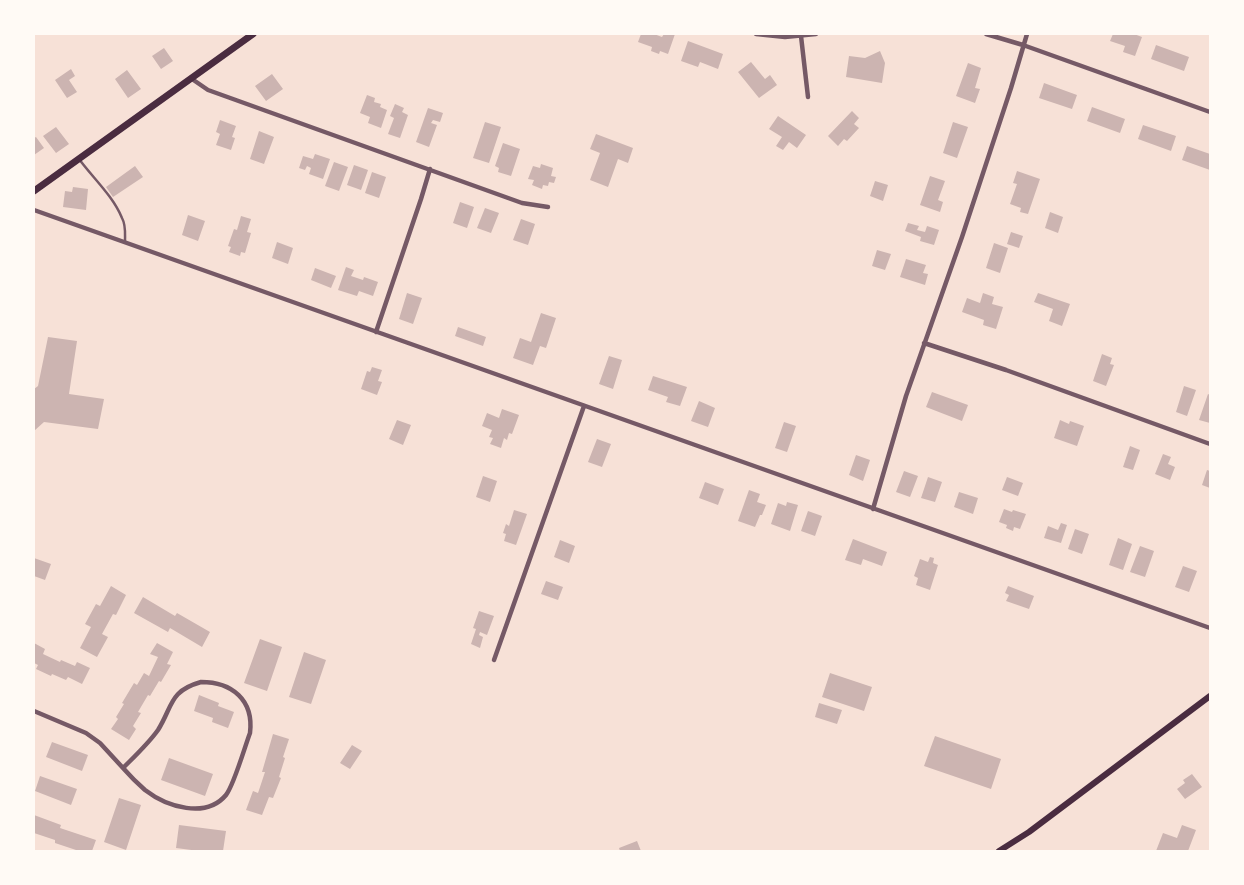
<!DOCTYPE html>
<html>
<head>
<meta charset="utf-8">
<style>
	body { margin:0 }
	#map { position:relative; width:1244px; height:885px; overflow:hidden; background:#f7e1d7; font-family:"IBM Plex Serif",serif }
	canvas { display:block }
	.frame { position:absolute; inset:0; border:35px solid #fffaf5; pointer-events:none }
</style>
</head>
<body>
<div id="map">
<canvas width="1244" height="885"></canvas>
<div class="frame"></div>
</div>
<script>
const ctx = document.querySelector('canvas').getContext('2d');
ctx.lineJoin = 'round';
function fill(path, color) { ctx.fillStyle = color; ctx.fill(path, 'evenodd'); }
function stroke(path, color, width, dash) { ctx.strokeStyle = color; ctx.lineWidth = width; ctx.lineCap = dash ? 'butt' : 'round'; ctx.setLineDash(dash || []); ctx.stroke(path); }
const building = new Path2D(`
	M641,34H654L662,37L664,34H675L668,54L660,51L659,54L651,51L652,47L638,42Z
	M1113,34H1134L1142,37L1135,56L1123,52L1125,46L1110,41Z
	M688,41L723,54L718,69L700,62L698,67L681,61Z
	M1156,45L1189,57L1184,71L1151,59Z
	M164,48L173,61L161,69L152,56Z
	M880,51L885,63L882,83L846,77L849,56L865,58Z
	M751,62L765,79L770,75L777,85L759,98L738,72Z
	M968,63L981,68L975,88L980,89L975,103L956,96Z
	M71,69L75,76L69,80L77,92L67,98L55,80Z
	M127,70L141,89L128,98L115,79Z
	M272,74L283,89L266,101L255,86Z
	M1044,83L1077,95L1072,109L1039,98Z
	M367,95L375,98L374,102L381,104L380,107L387,110L381,128L368,123L370,117L360,113Z
	M395,104L404,108L402,112L408,115L400,138L388,134L394,118L390,116Z
	M1092,107L1125,119L1120,133L1087,121Z
	M428,108L443,113L440,122L433,120L431,123L437,125L429,147L416,142Z
	M852,111L859,118L854,124L859,128L847,141L844,139L838,146L828,136Z
	M778,116L806,135L797,148L789,142L783,150L776,146L782,137L769,129Z
	M220,120L236,126L232,137L235,138L231,150L216,145L220,134L216,132Z
	M485,122L501,127L489,163L473,158Z
	M953,122L968,127L957,158L943,153Z
	M1143,125L1176,136L1171,151L1138,139Z
	M56,127L69,144L56,153L43,136Z
	M259,131L274,137L264,164L250,159Z
	M596,134L633,148L628,163L618,159L608,187L590,180L600,153L590,149Z
	M36,137L44,148L34,155V138Z
	M503,143L520,149L511,176L498,172L499,168L495,166Z
	M1187,146L1210,154V170L1182,160Z
	M315,154L330,159L323,179L309,174L311,168L307,166L305,170L299,168L303,156L313,159Z
	M334,162L348,167L339,191L325,186Z
	M541,164L553,168L551,176L556,177L554,183L549,182L548,186L543,185L542,189L532,185L534,180L528,179L533,166L540,168Z
	M354,165L368,170L361,190L347,185Z
	M135,166L143,177L113,197L106,187Z
	M1017,171L1040,179L1028,214L1020,212L1021,208L1010,204L1017,184L1013,183Z
	M372,172L386,177L379,198L365,193Z
	M930,176L945,181L938,200L943,202L940,212L920,205Z
	M875,181L888,185L883,201L870,196Z
	M73,187L88,189L86,210L63,207L65,191L72,192Z
	M460,202L474,207L467,228L453,223Z
	M485,208L499,213L491,233L477,228Z
	M1050,212L1063,217L1058,233L1045,228Z
	M188,215L205,221L198,241L182,235Z
	M241,216L251,219L247,232L251,233L245,253L241,252L240,256L229,252L231,247L228,246L234,229L237,230Z
	M521,219L535,224L528,245L513,240Z
	M908,223L919,226L917,230L925,232L927,226L939,230L934,245L920,241L921,237L905,231Z
	M1011,232L1023,236L1019,248L1007,244Z
	M277,242L293,248L288,264L272,258Z
	M994,243L1008,248L1000,273L986,268Z
	M877,250L891,254L885,270L872,266Z
	M906,259L926,265L923,273L928,274L925,285L900,277Z
	M346,267L354,270L351,276L363,280L364,277L378,282L373,296L359,291L357,296L338,290Z
	M315,268L336,276L331,288L311,280Z
	M407,293L422,298L413,324L399,319Z
	M983,293L994,297L992,304L1003,307L996,329L983,325L984,320L962,312L967,298L980,303Z
	M1038,293L1070,304L1062,326L1049,321L1053,309L1034,302Z
	M541,313L556,318L546,348L540,346L533,365L513,358L520,338L531,342Z
	M458,327L486,337L483,346L455,336Z
	M48,337L77,341L69,394L104,399L98,429L44,422L34,431V389L38,386Z
	M1102,354L1112,358L1110,364L1114,365L1106,386L1093,381Z
	M609,356L622,360L613,389L599,384Z
	M372,367L382,370L378,381L382,382L377,395L361,389L367,371L370,372Z
	M653,376L687,387L680,406L666,402L668,397L648,390Z
	M1184,386L1196,390L1187,416L1176,412Z
	M932,392L968,405L962,421L926,407Z
	M1208,394L1210,395V423L1199,420Z
	M699,401L715,408L708,427L691,421Z
	M502,409L519,415L512,434L509,433L507,440L504,438L501,448L490,444L493,438L489,437L492,430L482,426L487,413L499,418Z
	M397,420L411,425L403,445L389,439Z
	M1060,420L1069,424L1070,421L1084,426L1077,446L1054,438Z
	M784,422L796,426L787,452L775,448Z
	M597,439L611,444L602,467L588,462Z
	M1130,446L1140,450L1133,470L1123,467Z
	M1163,454L1171,457L1168,464L1175,467L1170,480L1155,474Z
	M856,455L870,460L863,481L849,475Z
	M1207,470L1210,471V488L1202,485Z
	M904,471L918,476L910,497L896,492Z
	M483,476L497,481L490,502L476,497Z
	M928,477L942,482L935,502L921,498Z
	M1007,477L1023,483L1018,496L1002,490Z
	M705,482L724,489L718,505L699,498Z
	M749,490L760,494L757,502L766,505L762,515H760L755,527L738,521Z
	M959,492L978,498L973,514L954,507Z
	M787,502L798,505L790,531L771,524L778,503L786,506Z
	M1004,509L1012,512L1013,510L1026,514L1020,529L1014,527L1013,531L1006,528L1007,525L999,522Z
	M514,510L527,514L516,545L504,541L506,534L503,533L506,524L509,526Z
	M808,511L822,516L815,536L801,531Z
	M1061,523L1067,525L1061,543L1044,538L1048,526L1058,530Z
	M1075,529L1089,534L1082,554L1068,549Z
	M1118,538L1132,544L1123,570L1109,565Z
	M853,539L887,552L882,566L863,559L861,565L845,560Z
	M560,540L575,546L569,563L554,557Z
	M1140,546L1154,551L1145,577L1130,572Z
	M930,557L934,558L933,563L938,565L930,590L916,585L918,578L914,576L920,559L928,562Z
	M34,558L51,564L45,580L34,576Z
	M1183,566L1197,571L1189,592L1175,587Z
	M546,581L563,587L558,600L541,594Z
	M111,586L126,595L116,615L113,614L102,634L108,637L97,657L80,648L91,627L85,624L96,604L100,606Z
	M1008,586L1034,596L1029,609L1006,601L1009,595L1005,593Z
	M143,597L175,616L177,613L210,632L202,647L170,628L168,632L134,613Z
	M479,611L494,616L487,635L480,632L479,635L483,637L480,648L471,644L476,629L473,628Z
	M260,639L282,647L267,691L244,683Z
	M34,643L45,649L43,654L60,662L61,660L75,666L77,662L90,668L82,684L68,677L66,680L52,674L51,676L36,669L38,665L34,663Z
	M157,643L173,652L167,664L171,665L161,682L159,681L150,696L148,695L138,712L141,713L133,726L136,729L129,740L111,729L118,719L116,717L124,704L122,703L134,683L137,685L144,673L149,676L158,657L150,654Z
	M304,652L326,660L311,704L289,697Z
	M830,673L872,687L864,711L822,697Z
	M199,695L219,703L218,706L234,712L228,728L212,722L213,718L194,711Z
	M819,703L842,710L837,724L815,717Z
	M273,734L289,739L283,757L285,758L279,777L281,778L273,798L269,797L262,815L246,810L253,791L258,793L265,772H262Z
	M935,736L1001,759L991,789L924,766Z
	M52,742L88,755L82,771L46,757Z
	M352,745L362,751L350,769L340,763Z
	M169,758L213,774L205,796L161,780Z
	M1192,774L1202,787L1185,799L1177,789L1185,783L1183,780Z
	M40,776L77,789L71,805L35,791Z
	M119,798L141,805L126,850L104,842Z
	M34,815L61,825L60,828L96,840L92,851H79L55,843V840L34,833Z
	M179,825L226,831L223,851H199L176,848Z
	M1182,825L1196,830L1188,851H1156L1163,833L1177,838Z
	M637,841L641,851H620L619,848Z`);
const service = new Path2D(`
	M79,159C93,178 113,196 122,218C126,225 125,233 125,241`);
const minor = new Path2D(`
	M756,34L785,37L816,34
	M986,34L1023,45L1210,112
	M801,36L808,97
	M192,79L208,90L522,203L548,207
	M34,210L1210,628
	M376,332L421,199L430,169
	M924,343L1006,370L1210,444
	M873,509L906,396L962,237L1011,88L1027,34
	M494,660L584,406
	M201,682C232,682 254,700 250,733C245,746 234,785 226,795C206,819 167,807 145,790C137,783 130,776 123,768C135,756 148,744 158,730C173,706 169,691 201,682Z
	M34,711L86,733L100,743L123,768`);
const secondary = new Path2D(`
	M999,851L1029,832L1210,696`);
const primary = new Path2D(`
	M34,191L253,34`);
fill(building, '#ccb4b1');
stroke(service, '#755966', 2.5);
stroke(minor, '#755966', 4.5);
stroke(secondary, '#4a2c40', 6);
stroke(primary, '#4a2c40', 7);
</script>
</body>
</html>
